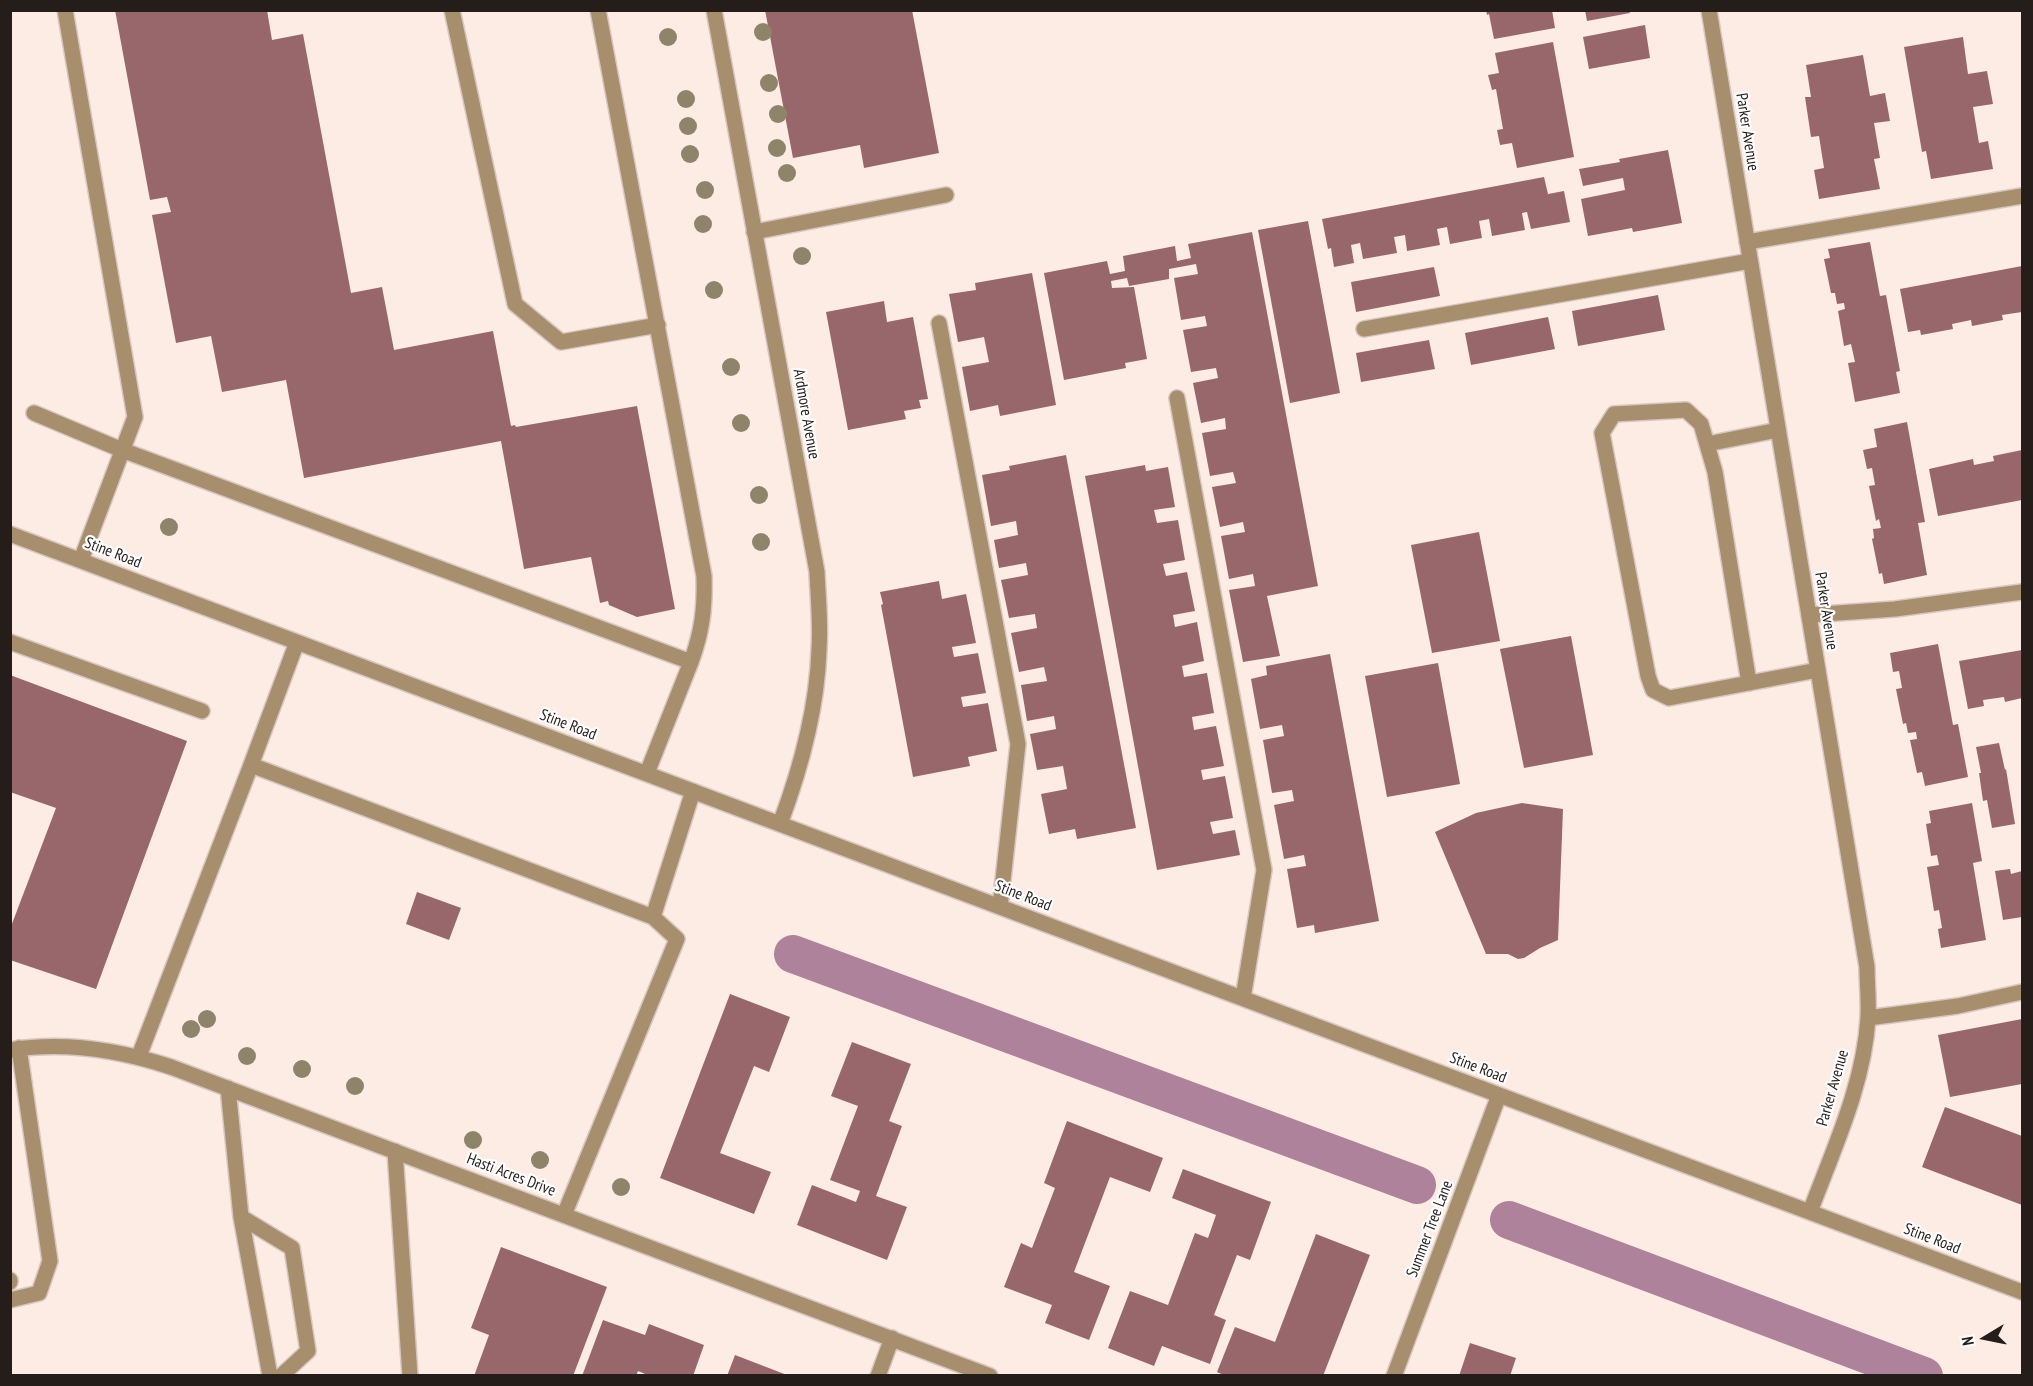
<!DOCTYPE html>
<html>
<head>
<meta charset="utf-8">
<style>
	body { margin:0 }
	#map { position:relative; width:2033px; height:1386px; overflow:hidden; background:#fdece4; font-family:"PT Sans Narrow",sans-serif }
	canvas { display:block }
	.frame { position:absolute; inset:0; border:12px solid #241d1a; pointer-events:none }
	.north { position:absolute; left:1955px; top:1308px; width:60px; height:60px; -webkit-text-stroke:4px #fff; paint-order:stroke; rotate:260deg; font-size:16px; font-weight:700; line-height:24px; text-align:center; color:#241d1a }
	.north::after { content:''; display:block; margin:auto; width:21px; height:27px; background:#241d1a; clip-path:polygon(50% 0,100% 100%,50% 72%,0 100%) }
</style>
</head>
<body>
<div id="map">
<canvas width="2033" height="1386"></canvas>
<div class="frame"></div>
<div class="north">N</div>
</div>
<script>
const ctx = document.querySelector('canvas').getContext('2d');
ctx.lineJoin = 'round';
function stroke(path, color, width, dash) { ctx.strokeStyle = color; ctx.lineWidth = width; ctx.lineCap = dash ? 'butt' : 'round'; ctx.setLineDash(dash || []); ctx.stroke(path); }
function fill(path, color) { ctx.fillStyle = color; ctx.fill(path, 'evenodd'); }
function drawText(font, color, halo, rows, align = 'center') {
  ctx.font = font + ' "PT Sans Narrow",sans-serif'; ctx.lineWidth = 4.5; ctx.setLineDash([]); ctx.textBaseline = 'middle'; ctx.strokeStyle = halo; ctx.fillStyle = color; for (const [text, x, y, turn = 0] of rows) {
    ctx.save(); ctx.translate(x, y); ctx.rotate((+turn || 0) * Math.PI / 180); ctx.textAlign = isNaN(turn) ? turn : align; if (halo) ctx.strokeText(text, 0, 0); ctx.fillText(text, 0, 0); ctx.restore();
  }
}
const canal = new Path2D(`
	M793,954L1417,1185
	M1509,1220L1924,1376`);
const building = new Path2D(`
	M115,10H267L272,40L303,34L351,293L382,287L394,350L493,331L511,426L515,425L516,427L637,406L675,609L637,617L609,605L608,601L600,603L591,557L524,569L501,441L304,478L286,380L222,392L211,336L176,343L152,215L171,212L167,197L150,200Z
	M765,10H912L939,153L864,168L860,145L793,158Z
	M1486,10H1552L1555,28L1494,39L1489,14L1487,15Z
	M1585,10H1629L1630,13L1587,21Z
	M1645,25L1650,58L1589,69L1583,37Z
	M1963,37L1968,74L1987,71L1993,104L1973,107L1979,143L1988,141L1993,169L1931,179L1926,151L1922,152L1904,47Z
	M1553,42L1574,157L1517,168L1512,143L1500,145L1497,130L1503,129L1496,89L1492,90L1488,75L1499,73L1495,53Z
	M1863,55L1870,96L1885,93L1890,121L1874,123L1880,158L1874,159L1880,189L1819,199L1814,170L1824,168L1819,136L1811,137L1805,97H1811L1806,65Z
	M1668,150L1682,223L1633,232L1632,228L1588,236L1581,199L1625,190L1623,178L1583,186L1579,169L1620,162L1619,159Z
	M1544,177L1548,194L1564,191L1570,222L1531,229L1527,212L1522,213L1525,230L1492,236L1489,219L1479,221L1482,238L1450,244L1447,227L1437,229L1440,245L1407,251L1405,235L1394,237L1397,253L1363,259L1360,243L1351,245L1354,263L1334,267L1331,248L1328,249L1322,219Z
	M1308,221L1340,393L1290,403L1258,230Z
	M1252,232L1318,586L1267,596L1280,656L1243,662L1229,590L1255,586L1253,574L1229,579L1221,536L1245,532L1243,522L1220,527L1212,487L1236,483L1233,472L1210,476L1202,433L1226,429L1225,418L1201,423L1193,383L1218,378L1216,368L1191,372L1183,330L1207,326L1205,316L1181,320L1174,278L1198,274L1196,264L1169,269V279L1129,286L1127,278L1111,281L1112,288L1134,287L1147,359L1125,363L1126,368L1064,380L1044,273L1107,261L1110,274L1125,271L1123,256L1175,246L1177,261L1191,258L1188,244Z
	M1870,242L1880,296L1886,295L1900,371L1896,372L1900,393L1855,402L1848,363L1855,362L1851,344L1844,346L1838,311L1845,309L1844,303L1837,304L1835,293H1831L1824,259L1830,258L1828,249Z
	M2022,266V312L2002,315L2003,320L1972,326L1971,320L1952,324L1953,329L1921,335L1920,330L1908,332L1900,289Z
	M1434,267L1440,296L1356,312L1351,282Z
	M1032,273L1056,405L1000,416L998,405L970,411L962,367L989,362L984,337L958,342L949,294L976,290L975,283Z
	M1658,295L1665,330L1578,346L1572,311Z
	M884,301L887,322L913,317L928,399L919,400L921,408L904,411L906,419L848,430L826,312Z
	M1548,317L1555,349L1471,365L1465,333Z
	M1429,340L1435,369L1361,382L1356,353Z
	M1907,422L1925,522L1918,523L1927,575L1884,584L1882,573L1879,574L1872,539L1874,538L1873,529L1881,528L1879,519L1876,521L1869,486L1875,485L1872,468L1867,469L1863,450L1877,447L1874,429Z
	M2022,450V500L1938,516L1929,469L1973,459L1974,465L1994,461L1993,456Z
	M1066,455L1136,828L1077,839L1075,829L1049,834L1041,794L1067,789L1063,766L1037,770L1030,734L1056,729L1054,716L1027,721L1021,685L1047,681L1044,667L1019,672L1011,633L1037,628L1035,614L1009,618L1001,580L1028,575L1026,563L999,568L994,540L1018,535L1016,521L991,526L982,475L1010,470L1009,466Z
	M1145,465L1146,471L1168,467L1175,507L1154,510L1157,523L1178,520L1185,560L1163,564L1166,576L1187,572L1195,611L1173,615L1175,627L1197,622L1204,661L1182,666L1184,677L1207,673L1214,713L1192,717L1194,730L1216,726L1224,766L1201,770L1203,780L1225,776L1233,818L1210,822L1213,834L1235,830L1240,855L1157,870L1085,476Z
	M1479,532L1500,641L1432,653L1411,545Z
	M939,581L942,599L966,594L976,643L952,647L954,657L978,653L986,693L961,697L963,707L988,703L997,751L968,757L970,766L913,777L881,605L883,604L880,592Z
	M1571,636L1593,755L1524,768L1500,649Z
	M1938,644L1953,725L1958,724L1968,777L1925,786L1922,772L1917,773L1910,740L1917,739L1916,732L1908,733L1906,723L1903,724L1896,689L1902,688L1899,671L1893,672L1890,653Z
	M2022,650V698L2005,702L2004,697L1983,700L1984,706L1968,709L1959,661Z
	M1330,654L1379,921L1315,933L1314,925L1297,928L1287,869L1306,866L1304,855L1284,859L1274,805L1294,801L1292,790L1272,793L1263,740L1284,736L1282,725L1260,729L1251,679L1267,675L1266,666Z
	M1438,663L1460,784L1387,797L1365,676Z
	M10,675L187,741L96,989L10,960V929L56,808L10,792Z
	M1999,743L2005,770L2006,769L2015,824L1992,828L1987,800L1983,801L1979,773H1981L1976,747Z
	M1522,803L1563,809L1558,940L1540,948L1524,958L1518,959L1508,954H1486L1435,832L1476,813Z
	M1972,803L1982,861L1973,863L1986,940L1941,948L1938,929L1942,928L1939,910L1934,911L1927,867L1939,865L1937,855L1931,856L1926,824L1931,823L1929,811Z
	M2010,869L2011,874L2022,871V917L2003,920L1995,871Z
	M417,892L461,908L449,940L406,924Z
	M730,994L790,1017L769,1072L754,1066L720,1153L771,1172L754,1214L660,1178Z
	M2022,1019V1084L1950,1097L1938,1035Z
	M852,1042L911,1064L889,1121L902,1126L876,1196L907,1207L887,1260L797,1225L812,1185L856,1202L860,1191L830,1180L858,1106L831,1096Z
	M1945,1107L2022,1136V1205L1922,1167Z
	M1067,1121L1163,1158L1150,1192L1110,1177L1074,1272L1110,1286L1089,1340L1045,1323L1052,1305L1004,1287L1021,1243L1032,1248L1055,1188L1044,1183Z
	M1183,1169L1271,1202L1250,1260L1237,1255L1214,1315L1226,1320L1210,1364L1162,1346L1154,1366L1108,1348L1130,1291L1168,1305L1195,1233L1208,1238L1216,1215L1172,1198Z
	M1316,1234L1370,1255L1323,1376H1226L1217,1372L1235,1327L1275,1342Z
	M501,1247L607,1287L573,1376H474L489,1335L471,1328Z
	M603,1320L645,1335L649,1324L704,1345L693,1376H650L638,1371L636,1376H582Z
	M1470,1343L1516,1358L1510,1376H1459Z
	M735,1355L787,1375V1376H727Z`);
const minor = new Path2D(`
	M65,10L135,417L81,560
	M452,10L515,304L561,342L658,325
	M598,10L704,576C705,609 702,632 691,662
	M714,10L817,572C818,598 821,624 819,650C817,710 801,768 780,824
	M1709,10L1867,967C1867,984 1869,1001 1868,1018C1864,1085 1833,1150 1810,1212
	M754,232L946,195
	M1747,242L2022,196
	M939,323L1018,744L1000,907
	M1364,329L1750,261
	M1177,398L1264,870L1243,998
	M34,413L122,450L691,662L647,773
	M1707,444L1778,430
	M10,534L2022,1292
	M1809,615L1895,609L2022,592
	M10,642L202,711
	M297,642L251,765L653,917L693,791
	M1749,683L1715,472L1701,424L1686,410L1614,414L1602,433L1648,676L1653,690L1669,698L1818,670
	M1868,1018L1958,1006L2022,992
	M10,1050C65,1041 119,1050 171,1067L990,1376
	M139,1056L251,765
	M228,1088L241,1217L270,1376
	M395,1151L410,1376
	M564,1215L677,939L653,917
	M241,1217L292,1248L308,1351L281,1376
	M10,1280V1282
	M10,1300L39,1293L50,1261L19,1048
	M878,1376L892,1338
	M1394,1376L1499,1095`);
const trees = [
	[763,32],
	[668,37],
	[769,83],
	[686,99],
	[778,114],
	[688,126],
	[777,148],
	[690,154],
	[787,173],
	[705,190],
	[703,224],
	[802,256],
	[714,290],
	[731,367],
	[741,423],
	[759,495],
	[169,527],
	[761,542],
	[207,1019],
	[191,1029],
	[247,1056],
	[302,1069],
	[355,1086],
	[473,1140],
	[540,1160],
	[621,1187]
];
const streetNames = [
	["Parker Avenue",1747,132,81],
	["Ardmore Avenue",806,414,80],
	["Stine Road",113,553,21],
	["Parker Avenue",1826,611,81],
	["Stine Road",568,725,21],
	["Stine Road",1023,896,21],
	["Stine Road",1478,1068,21],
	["Parker Avenue",1833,1088,-74],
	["Hasti Acres Drive",511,1175,21],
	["Summer Tree Lane",1430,1229,-69],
	["Stine Road",1932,1239,21]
];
stroke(canal, '#ae829b', 38);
fill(building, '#98676b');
stroke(minor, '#d6c7c0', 18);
stroke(minor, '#a78e6d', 15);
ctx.fillStyle = '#8d846a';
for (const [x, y] of trees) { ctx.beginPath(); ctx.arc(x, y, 9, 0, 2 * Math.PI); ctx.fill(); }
drawText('16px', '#241d1a', '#fff', streetNames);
</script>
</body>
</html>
